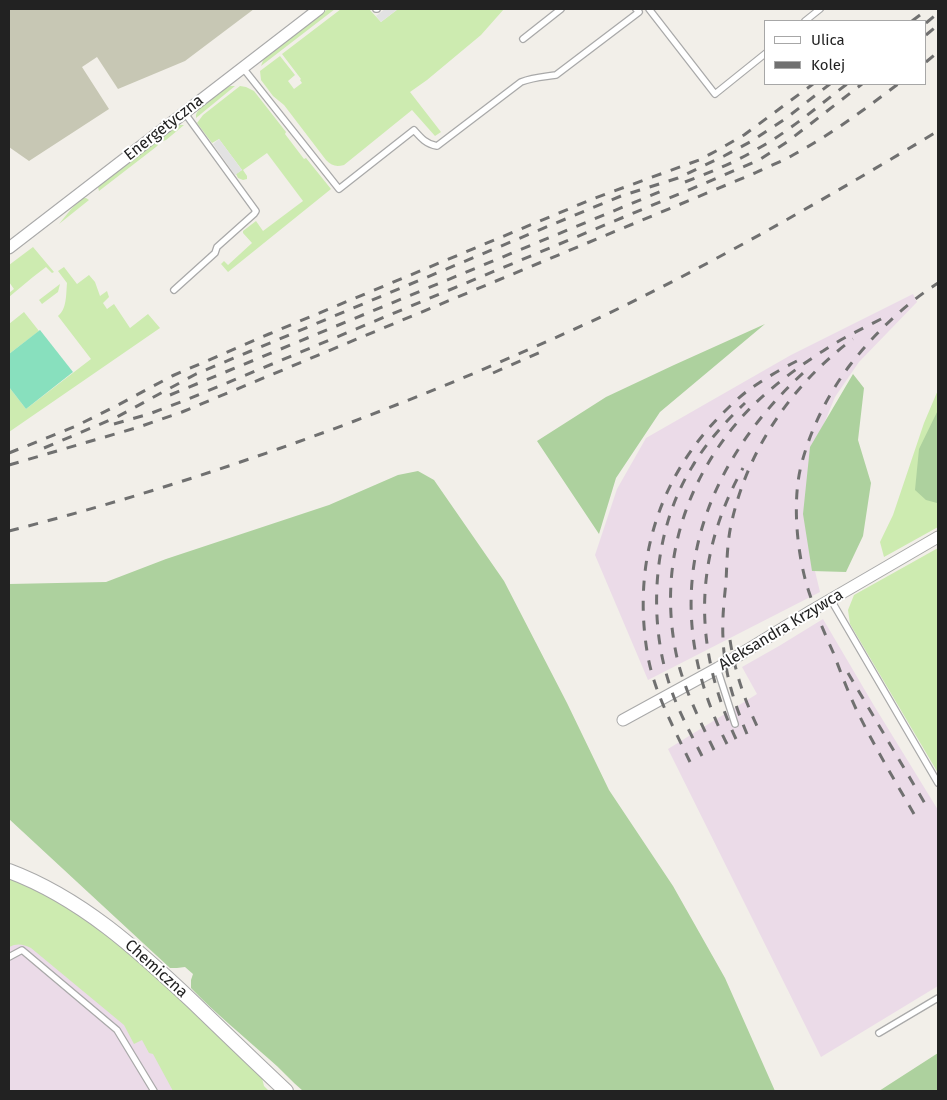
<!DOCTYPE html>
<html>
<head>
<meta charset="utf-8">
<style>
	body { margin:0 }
	#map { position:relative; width:947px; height:1100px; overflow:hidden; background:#f2efe9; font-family:"Fira Sans",sans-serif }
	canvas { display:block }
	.frame { position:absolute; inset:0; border:10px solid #222; pointer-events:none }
	.legend { position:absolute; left:764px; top:20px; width:162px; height:65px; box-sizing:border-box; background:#fff; border:1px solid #a7a7a7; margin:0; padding:6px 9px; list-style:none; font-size:15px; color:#222 }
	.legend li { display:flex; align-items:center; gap:10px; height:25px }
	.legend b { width:25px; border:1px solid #a7a7a7 }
</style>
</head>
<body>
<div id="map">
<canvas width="947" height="1100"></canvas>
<div class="frame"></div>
<ul class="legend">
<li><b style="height:6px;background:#fff"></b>Ulica</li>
<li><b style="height:6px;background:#707070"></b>Kolej</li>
</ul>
</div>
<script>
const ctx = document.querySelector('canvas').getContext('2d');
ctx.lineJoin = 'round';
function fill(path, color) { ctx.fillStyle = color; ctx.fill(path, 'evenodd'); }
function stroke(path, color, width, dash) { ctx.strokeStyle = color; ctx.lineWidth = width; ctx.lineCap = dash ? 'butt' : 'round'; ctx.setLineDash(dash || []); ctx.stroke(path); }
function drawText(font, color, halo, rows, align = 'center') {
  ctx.font = font + ' "Fira Sans",sans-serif'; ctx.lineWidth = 4; ctx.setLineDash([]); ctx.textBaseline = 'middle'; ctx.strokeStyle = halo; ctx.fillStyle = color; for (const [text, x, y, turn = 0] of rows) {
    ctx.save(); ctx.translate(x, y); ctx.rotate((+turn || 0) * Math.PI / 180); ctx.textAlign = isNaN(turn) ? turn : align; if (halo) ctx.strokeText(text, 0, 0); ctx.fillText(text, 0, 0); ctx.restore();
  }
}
const industrial = new Path2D(`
	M913,294L917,302L859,362L835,397L814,448L809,546L820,592L648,680L595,555L617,489L646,438L791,355Z
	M823,619L873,704L938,810V986L821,1057L668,749L757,694L742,667L779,646Z
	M9,931L31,939L207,1091H9Z`);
const construction = new Path2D(`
	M9,9H254L185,61L118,89L97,57L82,67L109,109L29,161L9,147Z`);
const grass = new Path2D(`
	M328,9H335L261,66L264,58Z
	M341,9H369L381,22L398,9H504L481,35L427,80L410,92L441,132L435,136L412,110L344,165C336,167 332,166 326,160L284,105L273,96L261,80L260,71L280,56L295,75L288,81L294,89L302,83L300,80L301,79L282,54Z
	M230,86H235L196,118C196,114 196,113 199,110C204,103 222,90 230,86Z
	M240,86L246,87L254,91L286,132L285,134L304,159L306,158L331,189L228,272L221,264L224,261L228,265L252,243L243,233V231L256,221L263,231L303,201L267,153L243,170L247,176V179L243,180L238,178L236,174L242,170L219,139L212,143L197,123L203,115Z
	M179,125H184L166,140L163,141L161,140L159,141L158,145L156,147L99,191L98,187L175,127Z
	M83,198H86L89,200L59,224L72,208Z
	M33,247L54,272L52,273L46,267L33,277L9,297V293L14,289L9,282V265Z
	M64,267L77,284L89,275L95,282L100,296L107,291L109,297L103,303L107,309L114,304L130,328L148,314L160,328L9,432V387L26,409L91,359L58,316C67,309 66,294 67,283L58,271Z
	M60,284L58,292L42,304L39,300Z
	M24,312L39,331L9,354V324Z
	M938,390V527L884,557L880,542L893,515L924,423Z
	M938,548V773L850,624L848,610L854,595Z
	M9,878C72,901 122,946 171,991C202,1020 232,1049 262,1078L264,1086L269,1091H173L153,1054L149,1053L142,1040L134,1044L124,1025L31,948C23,944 17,943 9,947Z`);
const forest = new Path2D(`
	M765,324L660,412L616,478L599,534L537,441L606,397L674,365Z
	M853,374L864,388L858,440L871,483L863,536L846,572L812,571L803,514L810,447Z
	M938,410V501L937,503L926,500L915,490L919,449Z
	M418,471L434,480L504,581L567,703L609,790L673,886L725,978L775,1091H303C291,1081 281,1069 269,1059C242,1035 216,1014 191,988V980L193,974L185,967L177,968H170L9,819V584L106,582L166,559L329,505L398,475Z
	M938,1053V1091H879Z`);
const pitch = new Path2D(`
	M40,330L73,372L26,409L9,387V354Z`);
const parking = new Path2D(`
	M385,9H398L381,22L376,16Z
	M219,139L242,170L235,175L213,144Z`);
const service = new Path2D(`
	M376,9H377
	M649,9L715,94L766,53
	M805,21L820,9
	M523,39L561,9
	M243,68L339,189L414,130C421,138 426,144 437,146L521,82C534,77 543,77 556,75L639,12L636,9
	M174,290L215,253L217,247L254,214L256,211L184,112
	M831,600L938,783
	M717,668L735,724
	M9,957L22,950L117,1030L154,1091
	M879,1033L938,998`);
const minor = new Path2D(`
	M9,248L319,9
	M623,720L718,668L811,611L938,537`);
const tertiary = new Path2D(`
	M9,871C81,898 138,950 193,1002C224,1032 255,1062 286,1091`);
const rail = new Path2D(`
	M912,21L928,9
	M926,23L938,13
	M926,35L938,25
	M926,62L938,52
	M685,182C711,172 736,162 759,148C791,130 818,106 847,84
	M493,373L543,351
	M170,395L664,190
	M114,424L149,414L186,400L703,184L759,160L787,142L862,84
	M44,448L117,417L196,374L587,210L621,196L678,178L724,156L750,142L785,119L830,84
	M9,453L76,426L118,405L172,376L269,334L595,198L699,160L718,150L744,135L813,84
	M9,465L139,427L182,412L755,173C767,167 781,162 793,155C830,135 864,110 898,84
	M9,531C169,490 325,436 477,372C532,348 586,325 640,298C742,247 840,190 938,131
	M730,640C735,672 744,699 758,728
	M848,673L927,807
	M747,734C734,703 724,671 723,638C722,620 724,601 726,582C727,563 727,544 731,525C747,450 792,384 853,339
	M736,739C693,647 693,558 743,468
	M727,744C657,607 693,475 803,373
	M714,750C700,721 686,693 678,662C657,574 681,486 741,418C762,394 796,368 823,351C842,338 862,329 883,318
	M702,756C690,732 677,709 669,683C647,615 654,528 692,467C706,443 725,422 745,403
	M690,762C674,728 655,694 648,657C632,568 656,482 719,417C729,407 739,397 750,389C767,377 786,366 805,357
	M914,814C895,781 876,749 859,715C849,695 841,673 833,652C824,632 815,611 808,589C797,554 792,502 801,466C810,430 828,394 850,365C875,333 904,305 938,283`);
const streetNames = [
	["Energetyczna",164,128,-38],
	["Aleksandra Krzywca",781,630,-31],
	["Chemiczna",156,969,42]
];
fill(industrial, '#ebdbe8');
fill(construction, '#c7c7b4');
fill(grass, '#cdebb0');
fill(forest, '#add19e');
fill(pitch, '#88e0be');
fill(parking, '#e2e2e2');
stroke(service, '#a9a9a9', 8);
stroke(minor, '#a9a9a9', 13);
stroke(tertiary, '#a9a9a9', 16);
stroke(service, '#fff', 5.5);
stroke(minor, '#fff', 11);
stroke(tertiary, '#fff', 14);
stroke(rail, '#707070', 3, [10, 10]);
drawText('16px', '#222', '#fff', streetNames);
</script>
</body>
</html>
